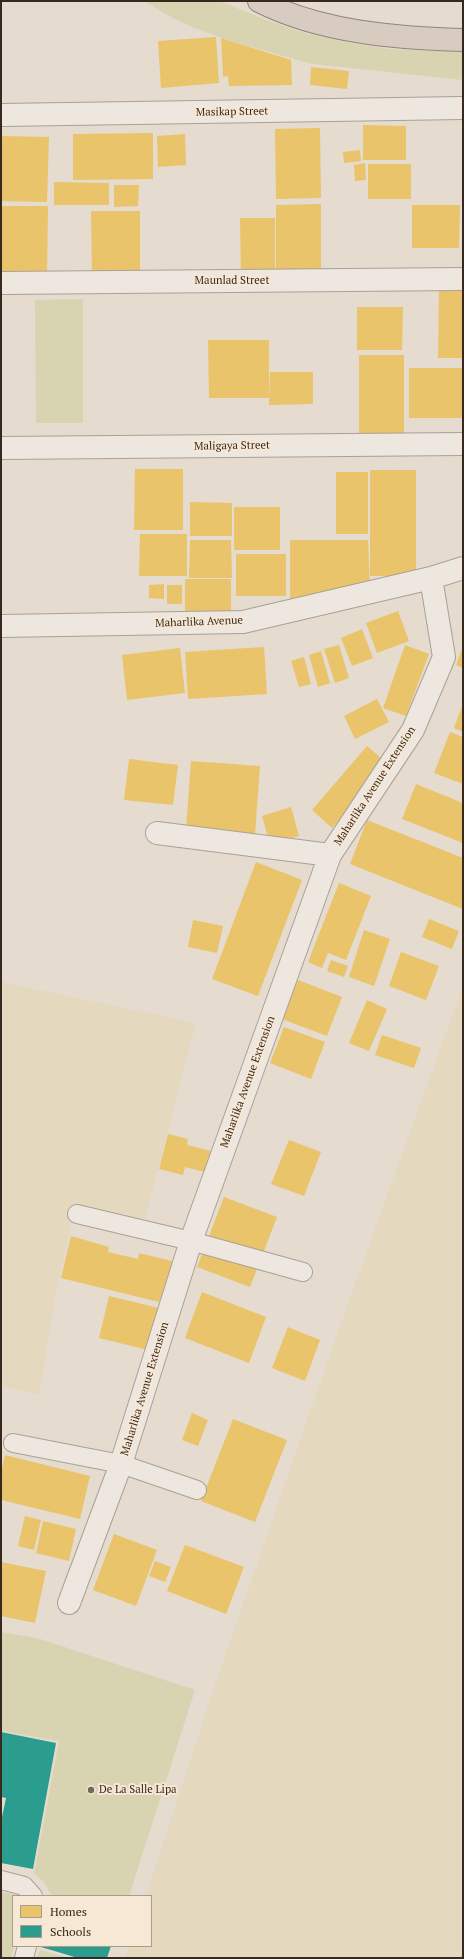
<!DOCTYPE html>
<html>
<head>
<meta charset="utf-8">
<style>
	body { margin:0 }
	#map { position:relative; width:464px; height:1959px; overflow:hidden; background:#e5dbce; font-family:"PT Serif",serif }
	canvas { display:block }
	.frame { position:absolute; inset:0; border:2px solid #39281e; pointer-events:none }
	.legend { position:absolute; left:12px; top:1895px; width:140px; height:52px; box-sizing:border-box; background:#f6e8d4; border:1px solid #aa9b8b; margin:0; padding:5px 7px; list-style:none; font-size:12px; color:#39281e }
	.legend li { display:flex; align-items:center; gap:8px; height:20px }
	.legend b { width:20px; border:1px solid #aa9b8b }
</style>
</head>
<body>
<div id="map">
<canvas width="464" height="1959"></canvas>
<div class="frame"></div>
<ul class="legend">
<li><b style="height:11px;background:#e9c46a"></b>Homes</li>
<li><b style="height:11px;background:#2a9d8f"></b>Schools</li>
</ul>
</div>
<script>
const ctx = document.querySelector('canvas').getContext('2d');
ctx.lineJoin = 'round';
function fill(path, color) { ctx.fillStyle = color; ctx.fill(path, 'evenodd'); }
function stroke(path, color, width, dash) { ctx.strokeStyle = color; ctx.lineWidth = width; ctx.lineCap = dash ? 'butt' : 'round'; ctx.setLineDash(dash || []); ctx.stroke(path); }
function drawText(font, color, halo, rows, align = 'center') {
  ctx.font = font + ' "PT Serif",serif'; ctx.lineWidth = 4; ctx.setLineDash([]); ctx.textBaseline = 'middle'; ctx.strokeStyle = halo; ctx.fillStyle = color; for (const [text, x, y, turn = 0] of rows) {
    ctx.save(); ctx.translate(x, y); ctx.rotate((+turn || 0) * Math.PI / 180); ctx.textAlign = isNaN(turn) ? turn : align; if (halo) ctx.strokeText(text, 0, 0); ctx.fillText(text, 0, 0); ctx.restore();
  }
}
const farmland = new Path2D(`
	M1,982L196,1023L144,1222L75,1208L58,1283L39,1395L1,1386Z
	M463,986V1958H125L129,1946H151V1896H146L215,1685L340,1326Z`);
const green = new Path2D(`
	M145,1H219L269,21L305,33L349,43L389,49L463,52V80L313,64L297,60C245,44 189,33 145,1Z
	M83,299V423H36L35,300Z
	M1,1632L37,1638L195,1690L129,1896H52L43,1881L34,1874L59,1741L1,1731Z
	M1,1892L20,1896H13L14,1946L11,1958H1Z
	M40,1950L69,1958H37Z`);
const homes = new Path2D(`
	M216,37L219,83L161,88L158,41Z
	M221,38L291,60L292,85L229,86L228,76L223,77Z
	M311,67L349,71L347,89L310,85Z
	M363,125L406,126V160H363Z
	M320,128L321,198L276,199L275,129Z
	M153,133V179L73,180V134Z
	M185,134L186,165L158,167L157,136Z
	M1,136L49,137L47,202L1,201Z
	M360,150L361,161L344,163L343,152Z
	M365,163L366,180L355,181L354,165Z
	M368,164H411V199H368Z
	M54,182L109,183V205H54Z
	M114,185H139L138,206L114,207Z
	M321,204V272L276,273V205Z
	M412,205H460L459,248H412Z
	M1,206H48L47,275L1,274Z
	M91,211H140V279L92,280Z
	M240,218H275V273L241,274Z
	M439,289H463V358H438Z
	M357,307H403L402,350H357Z
	M208,340H269V398H209Z
	M359,355H404V436H359Z
	M409,368H463V418H409Z
	M270,372H313V404L269,405Z
	M135,469H183V530H134Z
	M370,470H416V576H370Z
	M336,472H368V534H336Z
	M190,502L232,503V536H190Z
	M234,507H280V550H234Z
	M140,534H187V576H139Z
	M190,540H231L232,578H189Z
	M290,540H368L370,589L290,600Z
	M236,554H286V596H236Z
	M185,579H231V614H185Z
	M164,584V599L149,598V585Z
	M167,585H182V604H167Z
	M398,611L409,641L377,653L366,623Z
	M362,629L373,658L352,666L341,638Z
	M339,645L349,678L335,683L324,649Z
	M405,645L429,654L406,716L383,708Z
	M463,646V668L456,665Z
	M264,647L267,694L188,699L185,652Z
	M180,648L185,693L127,700L122,655Z
	M321,651L330,683L318,687L309,655Z
	M304,657L311,684L299,687L291,661Z
	M377,699L389,722L355,739L344,716Z
	M463,704V732L454,728Z
	M450,732L463,737V784L434,773Z
	M367,746L387,763L332,828L312,810Z
	M129,759L178,765L173,805L124,800Z
	M191,761L260,766L255,834L186,830Z
	M416,784L463,803V843L402,819Z
	M291,807L299,836L270,844L262,816Z
	M367,820L463,858V909L350,864Z
	M256,862L302,880L258,996L212,979Z
	M339,883L371,896L346,960L328,953L322,968L308,962Z
	M429,919L459,931L452,949L422,937Z
	M193,920L223,926L217,953L188,947Z
	M364,930L390,939L374,986L349,977Z
	M401,952L439,966L426,1000L389,986Z
	M331,960L348,966L344,977L327,971Z
	M298,980L342,997L327,1036L282,1019Z
	M367,1000L387,1009L369,1051L349,1043Z
	M284,1027L325,1042L311,1079L270,1063Z
	M382,1035L421,1048L414,1068L375,1055Z
	M168,1134L188,1139L187,1145L211,1151L205,1172L185,1167L183,1175L159,1169Z
	M289,1140L321,1152L304,1196L271,1184Z
	M224,1197L277,1217L250,1287L197,1267Z
	M71,1236L109,1247L108,1252L138,1259L139,1253L176,1262L159,1302L61,1278Z
	M202,1292L266,1317L249,1363L185,1338Z
	M109,1296L159,1308L148,1350L99,1338Z
	M288,1327L320,1340L305,1381L272,1368Z
	M192,1413L208,1420L198,1446L182,1440Z
	M233,1419L287,1440L255,1522L201,1501Z
	M5,1455L90,1476L80,1519L1,1500V1472Z
	M25,1516L41,1520L34,1550L18,1546Z
	M43,1521L76,1529L69,1561L36,1553Z
	M114,1534L157,1550L136,1606L93,1590Z
	M185,1545L244,1567L226,1614L167,1591Z
	M155,1561L171,1567L165,1582L149,1576Z
	M1,1562L46,1571L35,1623L1,1616Z`);
const schools = new Path2D(`
	M1,1732L56,1743L33,1869L1,1863V1822L6,1798L1,1797Z
	M41,1946H111L107,1958H78L41,1947Z`);
const lane = new Path2D(`
	M77,1214L191,1241L303,1272
	M13,1443L121,1464L197,1490
	M1,1880L24,1886L33,1896
	M24,1958L27,1946`);
const street = new Path2D(`
	M1,115L463,108
	M1,283L463,279
	M1,448L463,444
	M1,626L243,622L431,578L463,568
	M157,833L330,855
	M69,1603L121,1464L191,1241L330,855L413,730L444,657L431,578`);
const highway = new Path2D(`
	M259,1C320,32 395,38 463,40`);
const markers = [
	[91,1790,4,"#75675c"]
];
const streetNames = [
	["Masikap Street",232,112,-1],
	["Maunlad Street",232,281],
	["Maligaya Street",232,446,-1],
	["Maharlika Avenue",199,622,-2],
	["Maharlika Avenue Extension",375,786,-57],
	["Maharlika Avenue Extension",248,1082,-70],
	["Maharlika Avenue Extension",145,1389,-73]
];
const poiNames = [
	["De La Salle Lipa",99,1790]
];
fill(farmland, '#e4d8be');
fill(green, '#d8d3b0');
fill(homes, '#e9c46a');
fill(schools, '#2a9d8f');
stroke(lane, '#aaa096', 20);
stroke(street, '#aaa096', 24);
stroke(highway, '#90867d', 24);
stroke(lane, '#ede7e0', 18);
stroke(street, '#ede7e0', 22);
stroke(highway, '#d8cbbf', 22);
for (const [x, y, r, color] of markers) { const dot = new Path2D(); dot.arc(x, y, r, 0, 2 * Math.PI); ctx.fillStyle = color; ctx.fill(dot); stroke(dot, '#f6e8d4', 1.5); }
drawText('11px', '#39281e', '#f6e8d4', streetNames);
drawText('11px', '#39281e', '#f6e8d4', poiNames, 'left');
</script>
</body>
</html>
